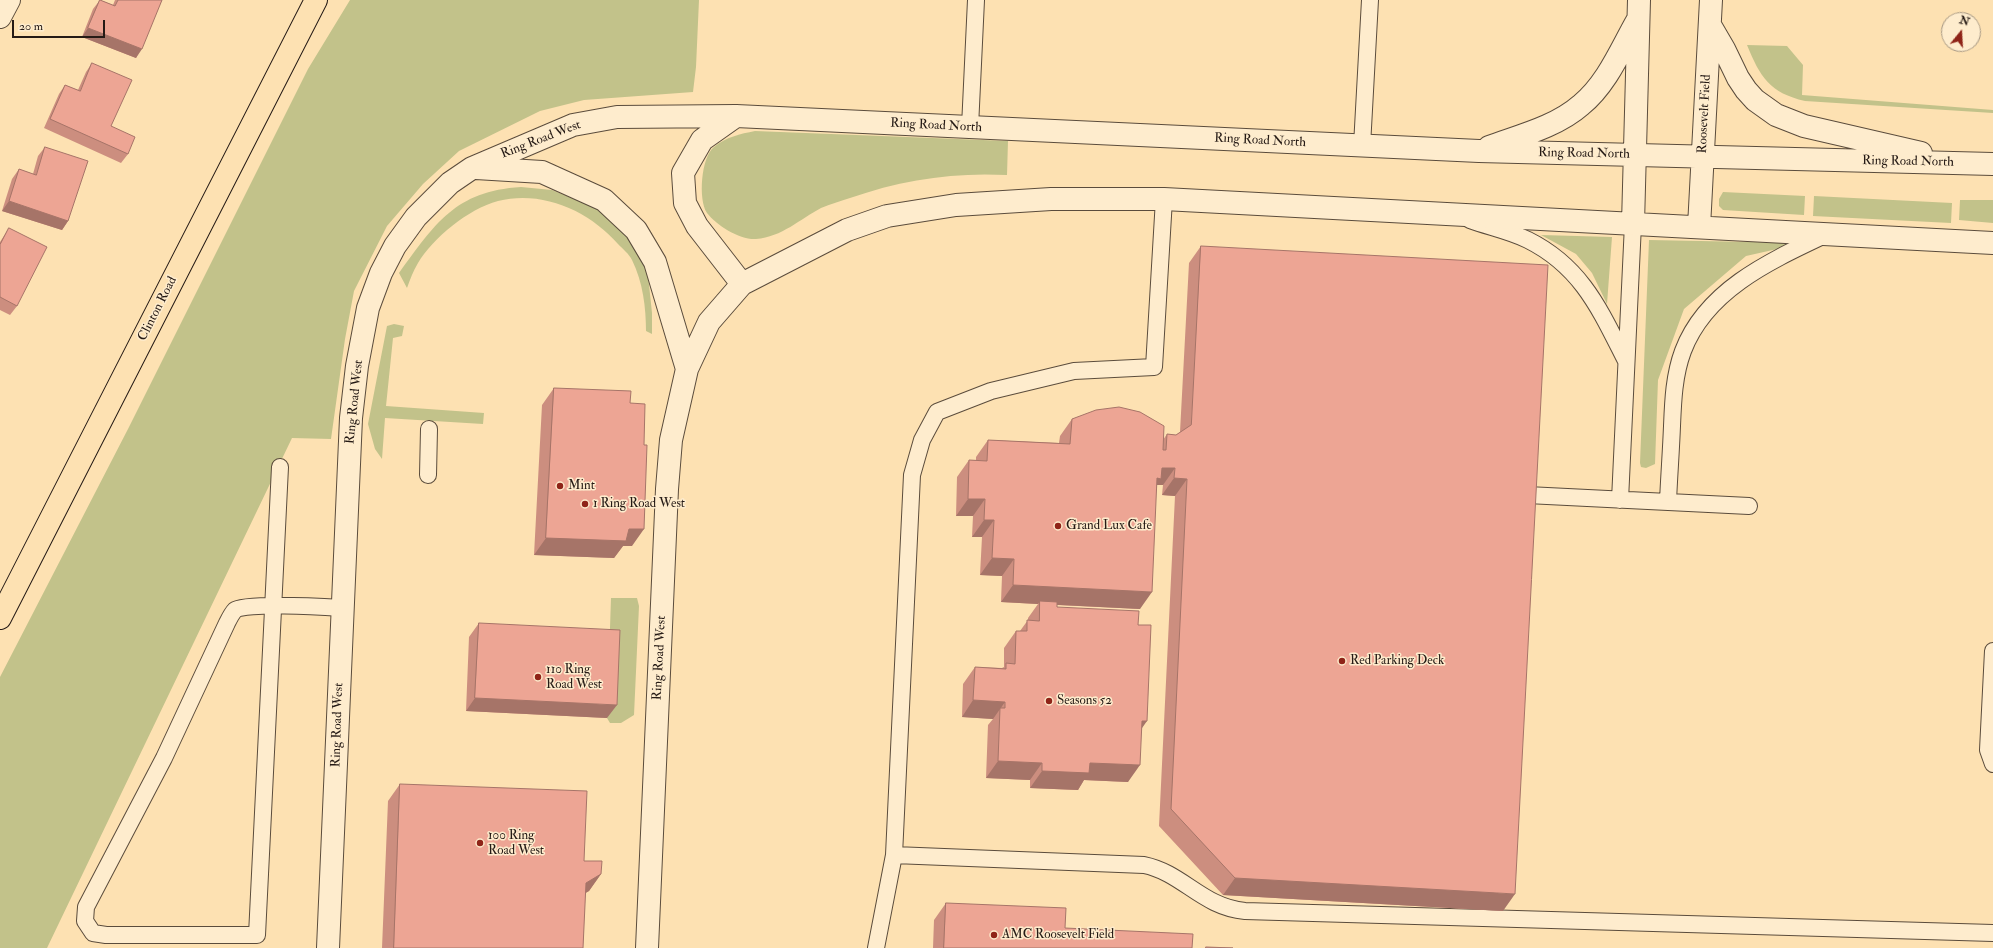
<!DOCTYPE html>
<html>
<head>
<meta charset="utf-8">
<style>
	body { margin:0 }
	#map { position:relative; width:1993px; height:948px; overflow:hidden; background:#fde1b2; font-family:"IM FELL Double Pica",serif }
	canvas { display:block }
	.north { position:absolute; left:1941px; top:12px; width:40px; height:40px; box-sizing:border-box; background:#feeccd; border:1px solid #a79883; border-radius:50%; rotate:18deg; font-size:11px; font-weight:700; line-height:16px; text-align:center; color:#251a15 }
	.north::after { content:''; display:block; margin:auto; width:14px; height:18px; background:#8f2418; clip-path:polygon(50% 0,100% 100%,50% 72%,0 100%) }
	.scale { position:absolute; left:12px; top:20px; width:93px; height:18px; box-sizing:border-box; border:2px solid #251a15; border-top:0; padding-left:5px; font-size:12px; line-height:14px; white-space:nowrap; color:#251a15; -webkit-text-stroke:3px #feeccd; paint-order:stroke }
</style>
</head>
<body>
<div id="map">
<canvas width="1993" height="948"></canvas>
<div class="north">N</div>
<div class="scale">20 m</div>
</div>
<script>
const ctx = document.querySelector('canvas').getContext('2d');
ctx.lineJoin = 'round';
function fill(path, color) { ctx.fillStyle = color; ctx.fill(path, 'evenodd'); }
function stroke(path, color, width, dash) { ctx.strokeStyle = color; ctx.lineWidth = width; ctx.lineCap = dash ? 'butt' : 'round'; ctx.setLineDash(dash || []); ctx.stroke(path); }
function drawText(font, color, halo, rows, align = 'center') {
  ctx.font = font + ' "IM FELL Double Pica",serif'; ctx.lineWidth = 3; ctx.setLineDash([]); ctx.textBaseline = 'middle'; ctx.strokeStyle = halo; ctx.fillStyle = color; for (const [text, x, y, turn = 0] of rows) {
    ctx.save(); ctx.translate(x, y); ctx.rotate((+turn || 0) * Math.PI / 180); ctx.textAlign = isNaN(turn) ? turn : align; if (halo) ctx.strokeText(text, 0, 0); ctx.fillText(text, 0, 0); ctx.restore();
  }
}
const green = new Path2D(`
	M350,0H699L696,67L693,92L584,100L540,111L459,151L423,184L387,226L354,291L345,339L331,439L292,438L47,948H0V677L128,429L308,69Z
	M1747,45L1787,46L1803,65L1802,95L1993,110V113L1805,101C1770,93 1760,77 1747,45Z
	M755,131L1008,141L1007,175C953,172 901,180 850,198C841,201 830,204 821,208C800,219 782,237 756,239C740,240 717,226 707,213C698,200 701,157 714,147C726,137 740,134 755,131Z
	M521,187L552,190L594,207L609,218L629,239L643,262L648,275L652,313V334L646,331C646,308 643,282 632,260C629,254 623,249 618,244C589,211 543,190 498,201C468,209 433,238 418,263C413,271 410,280 407,288L399,273C435,224 455,191 521,187Z
	M1723,192L1805,196L1804,215L1723,210L1719,206V199Z
	M1814,196L1952,203L1951,223L1813,216Z
	M1960,200H1993V223L1959,220Z
	M1541,235L1612,237L1607,304L1592,273L1576,254Z
	M1649,240L1804,243L1746,256L1684,309L1658,380L1655,464L1646,468L1641,467L1640,463Z
	M394,324L404,326L402,336L393,338L386,406L484,413L483,424L385,418L382,459L375,449L368,424L387,326Z
	M611,598H637L639,606L634,715L621,723H610L607,718Z`);
const service = new Path2D(`
	M970,127L976,0
	M1362,146L1370,0
	M1470,220C1489,227 1510,231 1528,240C1582,267 1600,310 1626,361
	M280,467C273,623 264,779 257,935H106L93,933L85,921L86,907L164,758L227,623C229,619 232,613 235,610C244,602 326,607 343,608
	M428,475L429,429
	M1527,495L1749,506
	M1620,500L1633,224
	M1668,502C1669,477 1671,452 1672,426C1673,401 1674,375 1683,351C1706,290 1770,261 1825,235
	M1993,651L1988,750L1993,764
	M894,855L1144,865C1183,873 1202,907 1245,911L1993,933
	M876,948L894,855L912,475L922,440L937,412L991,391L1074,371L1154,367L1164,199`);
const minor = new Path2D(`
	M0,17L9,0
	M1710,25L1724,49L1738,78L1746,90L1755,100L1776,115L1804,126L1921,153
	M736,116L702,140L683,173L685,203L697,226L742,284
	M1489,147C1519,136 1556,127 1581,105C1607,84 1621,49 1637,21
	M476,168L542,172L604,200L636,230L655,262L687,369
	M1633,224L1639,0
	M1699,227L1711,0
	M328,948L351,418L357,366L368,308L381,273L395,246L416,217L450,183L472,168L573,125L617,117L736,116L1479,151L1993,164
	M647,948L667,489L671,440L687,369L709,322L742,284L847,230L887,216L956,205L1051,199H1164L1993,243`);
const primary = new Path2D(`
	M0,618L316,0`);
const wall = new Path2D(`
	M100,0L113,5L115,0H162L136,58L82,37L93,9Z
	M92,63L111,126L128,154L121,163L44,128L59,94L65,85L78,90L86,72Z
	M45,147L68,221L62,230L2,211L12,179L19,169L33,174L38,156Z
	M9,228L17,306L10,315L0,310V242Z
	M1201,246L1503,911L1223,895L1159,826L1175,496L1162,495L1163,485H1157L1140,609L1057,605V607L1138,625L1142,728L1128,782L1084,780L1078,790L1030,788V780L986,778L988,725L993,719L962,717L963,684L975,667L1002,668L1004,667V648L1016,631H1020L1028,620V618L1038,604L1001,602L1002,576L980,575L982,537H972L973,516H956L957,477L969,460H976V457L988,440L1059,443L1060,436L1072,419L1163,440L1167,434L1176,435L1180,432L1189,263Z
	M554,388L630,403L632,546H623L614,558L534,555L542,405Z
	M479,623L607,718L466,711L469,637Z
	M400,784L584,861L601,874L589,891L585,893L583,948H382L388,801Z
	M946,903L1065,928L1192,948H933L934,920Z`);
const shadedWall = new Path2D(`
	M88,28L142,49L136,58L82,37Z
	M9,201L68,221L62,230L2,211Z
	M1162,468H1175L1163,485H1157L1145,495Z
	M1174,478L1187,479L1175,496L1162,495Z
	M968,499H985L973,516H956Z
	M984,520H994L982,537H972Z
	M629,529H644L632,546H623L614,558L534,555L546,538Z
	M992,558L1014,559L1002,576L980,575Z
	M1013,585L1152,592L1140,609L1040,604V601L1038,604L1001,602Z
	M475,698L617,705L607,718L466,711Z
	M973,700L1005,702L993,719L962,717Z
	M1142,721H1147L1135,738Z
	M998,761L1042,763L1030,780L986,778Z
	M1090,763L1140,765L1128,782L1084,780L1078,790L1030,788L1042,771Z
	M601,874L589,891L574,900L586,883Z
	M1235,878L1515,894L1503,911L1223,895Z`);
const building = new Path2D(`
	M100,0L115,6L118,0H162L142,49L88,28Z
	M92,63L132,80L111,126L135,137L128,154L50,119L65,85L80,91Z
	M45,147L88,161L68,221L9,201L19,169L36,175Z
	M9,228L47,247L17,306L0,297V245Z
	M1201,246L1548,265L1515,894L1235,878L1171,809L1187,479L1174,478L1175,468H1162L1161,479L1157,478L1152,592L1013,585L1014,559L992,558L994,520H984L985,499H968L969,460L987,461L988,440L1070,444L1072,419L1096,410L1119,407L1140,412L1164,426L1163,450H1166L1167,434L1176,435L1191,425Z
	M554,388L631,391L630,403L645,404L644,445H647L644,529H629L626,541L546,538Z
	M1040,601L1057,602V607L1139,611L1138,625H1151L1147,721H1142L1140,765L1090,763L1089,773L1042,771V763L998,761L1000,708H1005V702L973,700L975,667L1006,669V663L1015,664L1016,631H1027V620L1039,621Z
	M479,623L620,630L617,705L475,698Z
	M400,784L587,791L584,861H602L601,874L586,883L583,948H394Z
	M946,903L1066,908L1065,928L1193,934L1192,948H944Z
	M1206,947L1233,948H1206Z`);
const markers = [
	[560,486,4,"#8f2418"],
	[585,504,4,"#8f2418"],
	[1058,526,4,"#8f2418"],
	[1342,661,4,"#8f2418"],
	[538,677,4,"#8f2418"],
	[1049,701,4,"#8f2418"],
	[480,843,4,"#8f2418"],
	[994,935,4,"#8f2418"]
];
const streetNames = [
	["Roosevelt Field",1705,114,-87],
	["Ring Road North",936,126,3],
	["Ring Road West",541,140,-21],
	["Ring Road North",1260,141,3],
	["Ring Road North",1584,154,1],
	["Ring Road North",1908,162,1],
	["Clinton Road",158,309,-63],
	["Ring Road West",355,402,-84],
	["Ring Road West",660,658,-87],
	["Ring Road West",338,725,-88]
];
const poiNames = [
	["Mint",568,486],
	["1 Ring Road West",593,504],
	["Grand Lux Cafe",1066,526],
	["Red Parking Deck",1350,661],
	["110 Ring",546,670],
	["Road West",546,685],
	["Seasons 52",1057,701],
	["100 Ring",488,836],
	["Road West",488,851],
	["AMC Roosevelt Field",1002,935]
];
fill(green, '#c2c28a');
stroke(service, '#5b4c3c', 18);
stroke(minor, '#5b4c3c', 24);
stroke(primary, '#251a15', 24);
stroke(service, '#feeccd', 16);
stroke(minor, '#feeccd', 22);
stroke(primary, '#fde1b2', 22);
fill(wall, '#cc8e7f');
fill(shadedWall, '#a67468');
fill(building, '#eda594');
stroke(building, '#a67468', 1);
for (const [x, y, r, color] of markers) { const dot = new Path2D(); dot.arc(x, y, r, 0, 2 * Math.PI); ctx.fillStyle = color; ctx.fill(dot); stroke(dot, '#feeccd', 1.5); }
drawText('13px', '#251a15', '#feeccd', streetNames);
drawText('13px', '#251a15', '#feeccd', poiNames, 'left');
</script>
</body>
</html>
